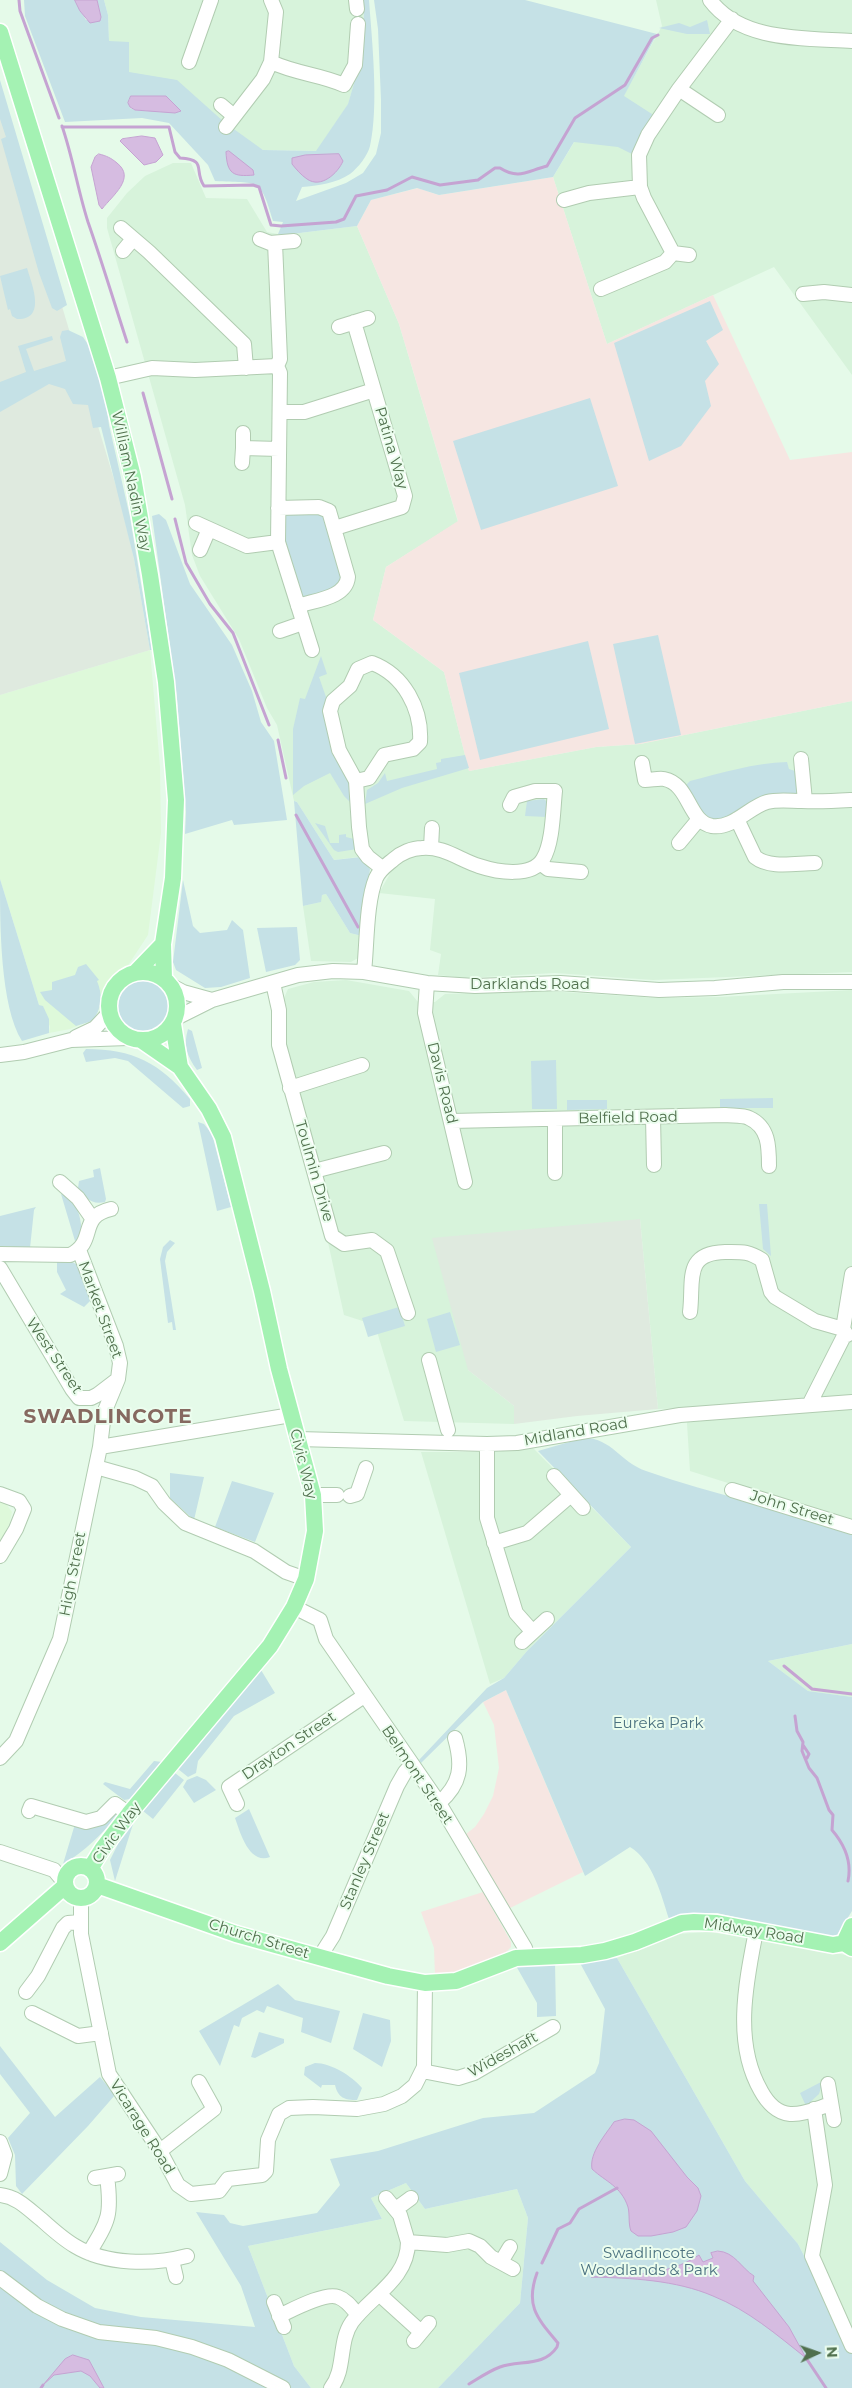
<!DOCTYPE html>
<html>
<head>
<meta charset="utf-8">
<style>
	body { margin:0 }
	#map { position:relative; width:852px; height:2388px; overflow:hidden; background:#e5fae9; font-family:Montserrat,sans-serif }
	canvas { display:block }
	.north { position:absolute; left:792px; top:2328px; width:50px; height:50px; -webkit-text-stroke:4px #ebfdee; paint-order:stroke; rotate:87deg; font-size:14px; font-weight:700; line-height:20px; text-align:center; color:#50704d }
	.north::after { content:''; display:block; margin:auto; width:18px; height:22px; background:#50704d; clip-path:polygon(50% 0,100% 100%,50% 72%,0 100%) }
</style>
</head>
<body>
<div id="map">
<canvas width="852" height="2388"></canvas>
<div class="north">N</div>
</div>
<script>
const ctx = document.querySelector('canvas').getContext('2d');
ctx.lineJoin = 'round';
function fill(path, color) { ctx.fillStyle = color; ctx.fill(path, 'evenodd'); }
function stroke(path, color, width, dash) { ctx.strokeStyle = color; ctx.lineWidth = width; ctx.lineCap = dash ? 'butt' : 'round'; ctx.setLineDash(dash || []); ctx.stroke(path); }
function drawText(font, color, halo, rows, align = 'center') {
  ctx.font = font + ' Montserrat,sans-serif'; ctx.lineWidth = 4; ctx.setLineDash([]); ctx.textBaseline = 'middle'; ctx.strokeStyle = halo; ctx.fillStyle = color; for (const [text, x, y, turn = 0] of rows) {
    ctx.save(); ctx.translate(x, y); ctx.rotate((+turn || 0) * Math.PI / 180); ctx.textAlign = isNaN(turn) ? turn : align; if (halo) ctx.strokeText(text, 0, 0); ctx.fillText(text, 0, 0); ctx.restore();
  }
}
const residential = new Path2D(`
	M104,0H364L363,52L348,105L317,151L263,150L127,73L109,41L108,15Z
	M656,0H852V375L774,267L607,344L553,177L590,116L623,97L662,26Z
	M173,163H191L206,198L247,199L267,232L283,235L357,226L399,324L458,522L386,567L373,620L444,672L469,771L596,747L640,744L852,701V972L653,980L555,973L465,978L438,975L441,954L430,950L435,899L379,893L392,870L375,855L334,860L297,802L294,801L277,725L267,708L239,639L200,576L192,555L185,505L107,228V218L127,193L145,176Z
	M326,894L350,933L362,936L361,951L358,958L351,962L311,961L303,906L320,902L322,895Z
	M346,980L409,991L418,1002H435L445,994L547,991L656,998L719,997L852,990V1519L769,1496L690,1471L686,1408L658,1409L640,1219L468,1370L514,1406V1424L404,1421L375,1325L344,1315L283,1038L287,1009L284,998L288,989L314,982Z
	M533,1448L631,1547L527,1651L504,1678L490,1684L421,1452H493Z
	M852,1644V1697L808,1691L768,1661Z
	M711,1932L852,1956V2349L798,2244L745,2181L617,1958L675,1934Z
	M406,2183L425,2209L517,2189L528,2218L520,2303L438,2388H311L294,2366L248,2246L382,2219L371,2198Z`);
const commercial = new Path2D(`
	M150,650L160,767L161,833L148,935L92,1020L70,1029L49,1033L50,1027L43,1007L39,1005L0,879V695Z
	M0,1500L4,1501L12,1512L10,1522L0,1545Z`);
const industrial = new Path2D(`
	M0,100L119,496L134,559L150,650L0,695Z
	M640,1219L658,1409L577,1416L514,1424V1406L468,1370L432,1238Z`);
const education = new Path2D(`
	M553,177L607,344L713,295L790,460L852,452V701L640,744L596,747L469,771L444,672L373,620L386,567L458,521L399,324L357,226L371,200L418,188L439,195Z
	M506,1690L583,1872L510,1908L466,1834L475,1827L484,1814L493,1796L499,1768L494,1725L483,1702Z
	M483,1892L511,1942V1947L505,1953L463,1971L435,1977L434,1948L421,1912Z`);
const green = new Path2D(`
	M24,0H75L86,20L100,21L101,17L97,0H104L108,15L109,41L129,42V72L177,80L224,122L263,150L316,151L348,104L363,52L364,0H369C372,41 379,106 370,146C368,155 358,168 350,174C337,183 317,186 302,187L296,201L346,183L363,173L376,154L381,133V100L378,29L374,0H525L657,34L624,96L655,116L634,155L618,147L574,142L553,177L439,195L417,188L371,200L357,226L283,235L278,234L283,222L273,221C260,176 259,184 215,181L208,165L169,123L142,118L65,122L25,16ZM129,99L180,112L135,110L130,108Z
	M707,20L710,34H687L659,28L679,23L690,27Z
	M0,80L67,305L57,311L52,308L39,273L1,139L6,137L0,119Z
	M27,268C32,285 47,320 17,319L12,316L10,309L8,310L0,276Z
	M710,301L723,330L706,341L719,364L705,381L711,406L681,446L649,461L614,343Z
	M68,330L83,337L89,346L105,395L109,425L130,517L152,650H150L134,559L101,427L93,428L88,405L73,404L65,389L49,384L0,412V382L26,372L18,346L52,336L53,340L26,349L34,371L66,361L60,337L62,331Z
	M590,398L618,486L481,530L453,441Z
	M320,513L326,518L344,577L340,587L302,599L285,539L286,514Z
	M159,514L166,520L190,584L232,645L252,691L261,722L274,741L287,820L234,825L232,820L185,834L186,812L177,698L152,516Z
	M658,635L681,735L635,744L613,644Z
	M588,641L609,729L480,760L459,673Z
	M321,656L327,674L319,677L326,697L329,700L351,785V803L344,796L330,773L304,786L293,795V729L300,698L305,699Z
	M465,755L469,768L402,788L365,804L367,790L378,783L385,773L387,781L437,769L436,763L441,762V759Z
	M787,762L789,769L795,771L797,792L795,795L741,811L721,821L712,820L701,814L686,785L690,781C721,773 754,763 787,762Z
	M544,799L547,802V817L525,816L527,801Z
	M294,801L297,802L334,860L361,857L370,869L362,936L350,933L326,894L322,895L321,902L303,906Z
	M315,823L325,826L330,843H339V835L346,834V837L354,839L357,849L338,852L334,850Z
	M0,879L39,1005L43,1006L49,1019V1033L22,1041C0,1006 0,924 0,879Z
	M183,880L193,926L200,933L227,930L232,920L243,930L250,978L221,987L205,988L176,970L173,962Z
	M297,927L300,960L295,965L266,972L257,928Z
	M86,964L99,980L97,981C103,995 102,1009 92,1021L76,1026L45,1000L40,992L52,990V982L75,975L78,967Z
	M118 1006a26 26 0 1 1 52 0a26 26 0 1 1-52 0Z
	M188,1029L192,1031L202,1068L197,1070C187,1056 183,1046 188,1029Z
	M86,1049C133,1049 160,1063 190,1099V1106L183,1108L128,1061L115,1058L86,1062L83,1053Z
	M556,1060L557,1109H532L531,1061Z
	M773,1098V1108H720V1099Z
	M567,1100H607V1109L567,1110Z
	M198,1122L204,1124L212,1134L231,1207L217,1211Z
	M100,1168L106,1199L105,1202C91,1205 86,1198 78,1188L79,1181L94,1177L93,1170Z
	M61,1194C78,1198 83,1223 81,1237L75,1241Z
	M759,1204H767L771,1256L763,1249Z
	M36,1207L34,1210L30,1248L0,1246V1216Z
	M170,1240L175,1243L167,1252L165,1261L176,1330H173L172,1322L168,1323L160,1259L163,1247Z
	M57,1261L72,1262L78,1265L91,1300L84,1307L60,1294L66,1290L57,1272Z
	M399,1307L405,1326L368,1337L362,1318Z
	M450,1312L460,1345L436,1352L427,1319Z
	M583,1438C611,1437 620,1462 646,1471C713,1495 784,1508 852,1532V1644L768,1661L808,1691L852,1697V1911L837,1935L824,1938L717,1913H700L669,1919C661,1894 653,1861 630,1847L585,1876L506,1690L483,1702L421,1763L419,1760L487,1688L504,1678L527,1651L631,1547L538,1451Z
	M170,1473L204,1477L194,1520L170,1498Z
	M232,1481L274,1493L255,1542L215,1527Z
	M261,1670L275,1693L234,1716L198,1761L196,1773L188,1777L178,1769Z
	M154,1761L162,1762L130,1799L124,1800L103,1784L105,1782L130,1789Z
	M175,1773L184,1780L153,1819L143,1811Z
	M197,1776L206,1780L216,1790L194,1803L183,1787L187,1780Z
	M249,1809L270,1857C249,1865 240,1832 235,1818Z
	M114,1811L119,1815C102,1833 85,1852 63,1864L75,1824Z
	M134,1821L115,1881L110,1860L119,1842Z
	M617,1958L745,2181L798,2244L852,2349V2388H438L520,2303L528,2218L517,2189L425,2209L406,2183L371,2198L382,2219L248,2246L294,2366L311,2388H0V2242L47,2280L95,2308L141,2317L255,2327L241,2286L196,2212L224,2215L230,2223L243,2226L317,2213L340,2185L330,2159L378,2151L483,2118L534,2113L595,2073L599,2063L605,2009L580,1963Z
	M555,1962L556,2016L537,2017V2003L515,1964Z
	M278,1984L295,2000L340,2011L331,2043L301,2032L303,2018L267,2006L264,2013L257,2010L242,2018L239,2027L234,2025L220,2066L199,2031Z
	M363,2013L390,2020L391,2041L382,2067L353,2049Z
	M259,2032L284,2039V2043L255,2058L251,2057Z
	M0,2046L55,2117L100,2077L115,2095L88,2126L22,2194L16,2186L15,2155L8,2138L30,2113L0,2074Z
	M315,2063C331,2063 352,2076 362,2088L357,2100C345,2100 338,2098 335,2085H322L321,2088L304,2075L305,2067Z
	M823,2081L819,2094L806,2106L800,2093Z`);
const water = new Path2D(`
	M75,0H97L101,17L100,21L90,23L80,11Z
	M131,96H166L181,111L175,113L135,110L130,107L128,103Z
	M142,136L155,138L163,155L156,162L144,165L120,141L122,139Z
	M229,151L253,170L254,175C233,177 227,174 226,152Z
	M99,154C107,156 111,158 117,163C136,178 113,195 102,209L99,205L91,167L95,157Z
	M339,154L343,161C338,173 321,189 307,179C301,175 296,169 292,164V158L305,155Z
	M625,2119L634,2120L651,2131L687,2177L698,2188L701,2196L697,2211L686,2227L673,2232L651,2236H638L631,2231C628,2223 630,2215 628,2207C621,2186 606,2182 592,2169C589,2153 606,2134 614,2122Z
	M718,2251C735,2252 741,2268 754,2276L753,2281L757,2286L789,2327L806,2358C777,2335 748,2310 713,2296C676,2280 631,2278 591,2277C628,2275 668,2276 699,2255L703,2262L713,2258L711,2253Z
	M73,2355L89,2360L104,2388H100L90,2376L81,2371L54,2375L43,2385L65,2359Z`);
const stream = new Path2D(`
	M19,0L20,11L59,118
	M62,126C73,158 78,191 88,222C102,262 114,302 127,342
	M62,127H169L175,152L180,158C208,160 193,169 204,186L253,185L259,187L271,225L281,226L336,222L344,219L356,196L387,190L412,177L440,185L478,180L495,168H500C519,180 527,171 547,166L575,118L625,85L652,38L658,35
	M143,393L172,499
	M175,519L186,563L210,604L233,633L269,725
	M278,740L286,778
	M296,815L358,927
	M784,1666L812,1689L852,1694
	M795,1716L797,1731L803,1742L802,1751L809,1768L817,1778L829,1810L833,1815L832,1830C844,1844 852,1862 848,1881
	M803,1745L809,1754L807,1758
	M542,2263L558,2229L570,2223L579,2209L617,2188
	M806,2358L826,2388
	M469,2384C479,2378 489,2371 500,2367C520,2360 544,2367 557,2347L558,2343C537,2318 525,2306 537,2273
	M41,2388L43,2385`);
const minor = new Path2D(`
	M356,0L357,9
	M710,0C741,42 806,38 852,41
	M189,62L211,0
	M271,62C297,74 319,74 344,85L355,65L358,24
	M679,89L718,115
	M221,105L234,116
	M226,127L263,79L271,62L276,12L271,0
	M564,200L589,193L640,187
	M121,228L149,252L244,344L246,368
	M260,239L270,243L294,241
	M275,243L280,359L277,366
	M123,251L133,239
	M673,253L644,198L640,187L639,155L648,135L679,89L732,19
	M673,253L689,255
	M601,289L665,262L673,253
	M803,294L824,292L852,295
	M339,327L368,318
	M277,366L280,373L278,542L312,650
	M108,378L152,368L195,370L277,366
	M280,412H304L374,390
	M243,433V448L279,449
	M242,463L243,448
	M278,508L319,507L329,511L348,577C346,598 315,600 298,606
	M196,523L247,546L278,542
	M335,528L402,507L405,496L354,322
	M200,550L209,529
	M280,631L303,623
	M801,759L805,801
	M642,763L645,780C651,780 659,778 664,779C690,784 688,822 712,826C733,829 749,807 767,802C778,799 791,801 802,801C819,802 835,801 852,800
	M356,781L369,778L384,755L413,749L420,742C422,709 404,675 372,663L358,669L350,686L333,701L330,711L339,750L356,781L359,827L362,849L368,857L382,868
	M737,819L755,857C770,869 796,863 815,863
	M679,843L699,819
	M431,848L432,828
	M540,863L548,869L581,872
	M364,972C367,946 366,902 376,878C380,869 387,865 394,859C401,853 412,848 422,848C443,846 460,860 479,866C497,872 532,878 543,859C553,843 553,809 555,791H535L514,797L510,805
	M273,983L279,1010V1045L332,1236L344,1244L372,1240L387,1251L408,1313
	M427,983L425,1013L465,1182
	M170,985L183,992L212,1000
	M176,1018L212,1000L298,975L333,971L364,972L427,983L475,986L560,983L659,990L715,988L783,982H852
	M76,1037L95,1028L110,1012
	M0,1055L24,1052L71,1040L128,1038
	M290,1088L362,1065
	M653,1117L654,1165
	M451,1121L725,1115C732,1116 743,1115 749,1118C769,1127 769,1147 769,1166
	M314,1171L384,1153
	M555,1173V1120
	M60,1182L78,1198L92,1218
	M0,1254L70,1255C98,1241 77,1217 111,1209
	M0,1268L72,1389L79,1398H91L97,1395L118,1379L120,1363L116,1346L79,1250
	M690,1312C694,1281 683,1253 725,1252C742,1252 748,1251 762,1260L771,1292L775,1297L815,1321L843,1329
	M847,1335L843,1329L852,1274
	M429,1360L448,1430
	M809,1405L845,1334
	M298,1439L487,1444L517,1443L680,1415L852,1402
	M487,1444V1518L516,1613L532,1631
	M100,1447L291,1415
	M96,1467L135,1478L152,1486L164,1503L185,1523L254,1551L286,1572L306,1579
	M554,1476L583,1508
	M732,1490L852,1527
	M0,1494L19,1501L24,1509L16,1529L0,1556
	M313,1495H337
	M350,1496L357,1494L366,1468
	M494,1543L527,1533L571,1495
	M294,1607L320,1620L326,1639L439,1803L525,1948L527,1956
	M522,1642L547,1619
	M0,1758L16,1741L60,1639L100,1447L104,1413L118,1379
	M439,1803C461,1784 463,1766 455,1738
	M237,1804L229,1787L364,1696
	M29,1811L31,1806L86,1822L101,1818L115,1804L129,1814
	M0,1852L54,1870L64,1882
	M81,1898V1934L109,2074L160,2151L178,2185L191,2194L219,2191L228,2179L262,2175L266,2171L268,2140L279,2114L289,2108L313,2107L357,2109L384,2104L402,2096L415,2085L424,2067L425,1983
	M756,1931C746,1982 733,2043 761,2091C767,2102 777,2113 790,2114C803,2115 818,2108 831,2104
	M319,1958L333,1936L397,1786L405,1772L412,1764
	M26,1992L38,1976L63,1928L68,1923L80,1922
	M32,2013L78,2036L101,2033
	M422,2071L458,2078L474,2073L553,2027
	M828,2084L834,2120
	M814,2109L825,2185L812,2256L852,2346
	M0,2142L5,2155L0,2174
	M160,2151L214,2109L199,2082
	M95,2178L118,2174
	M0,2195C18,2197 28,2209 42,2220C52,2229 63,2239 75,2246C106,2265 153,2265 187,2256
	M386,2198L400,2215L408,2242L447,2245L469,2241L480,2246L491,2257L513,2269
	M396,2209L411,2198
	M89,2253C109,2220 112,2215 107,2176
	M172,2260L176,2277
	M501,2262L510,2247
	M0,2278L37,2306L62,2319L99,2332L156,2338L192,2347L228,2360L283,2388
	M379,2294L421,2332
	M274,2302L284,2327
	M279,2316C292,2310 325,2292 338,2297C347,2300 352,2308 358,2315
	M414,2341L429,2323
	M331,2388C346,2369 338,2342 352,2322C371,2296 408,2279 408,2242`);
const major = new Path2D(`
	M0,32L108,378L133,477L150,575L166,682L176,800L173,878L163,944L164,979
	M109 1006a34 34 0 1 1 68 0a34 34 0 1 1-68 0Z
	M135,973L163,944
	M141,1040L180,1067
	M65 1882a16 16 0 1 1 32 0a16 16 0 1 1-32 0Z
	M90,1869L103,1848L129,1814L270,1646L294,1607L306,1579L315,1531L313,1495L279,1369L262,1291L223,1137L209,1109L180,1067L173,1024
	M97,1885L236,1934L388,1976L425,1983L456,1981L516,1958L582,1955L605,1951L635,1942L682,1923L694,1922L717,1923L833,1945L844,1943L852,1948
	M0,1943L65,1886
	M844,1943L852,1926`);
const streetNames = [
	["Patina Way",391,448,74],
	["William Nadin Way",131,481,78],
	["Darklands Road",530,985],
	["Davis Road",442,1083,76],
	["Belfield Road",628,1118,-1],
	["Toulmin Drive",314,1171,74],
	["Market Street",100,1310,70],
	["West Street",54,1356,56],
	["Midland Road",576,1432,-10],
	["Civic Way",303,1464,76],
	["John Street",792,1508,17],
	["High Street",73,1574,-79],
	["Drayton Street",289,1746,-34],
	["Belmont Street",417,1775,56],
	["Civic Way",117,1833,-54],
	["Stanley Street",365,1861,-67],
	["Midway Road",754,1931,9],
	["Church Street",259,1939,17],
	["Wideshaft",503,2055,-29],
	["Vicarage Road",142,2127,58]
];
const parkNames = [
	["Eureka Park",658,1724],
	["Swadlincote",649,2254],
	["Woodlands & Park",649,2271]
];
const districtNames = [
	["SWADLINCOTE",108,1417]
];
fill(residential, '#d7f3db');
fill(commercial, '#def9da');
fill(industrial, '#dfeadf');
fill(education, '#f6e6e2');
fill(green, '#c5e1e6');
fill(water, '#d6bce1');
stroke(water, '#c5a3d2', 1);
stroke(stream, '#c5a3d2', 3);
stroke(minor, '#b1ccb1', 16);
stroke(major, '#fff', 19);
stroke(minor, '#fff', 14);
stroke(major, '#a4f2b3', 16);
drawText('15px', '#50704d', '#ebfdee', streetNames);
drawText('15px', '#4c7280', '#ebfdee', parkNames);
ctx.letterSpacing = '1px';
drawText('bold 20px', '#866960', '#ebfdee', districtNames);
ctx.letterSpacing = '0px';
</script>
</body>
</html>
